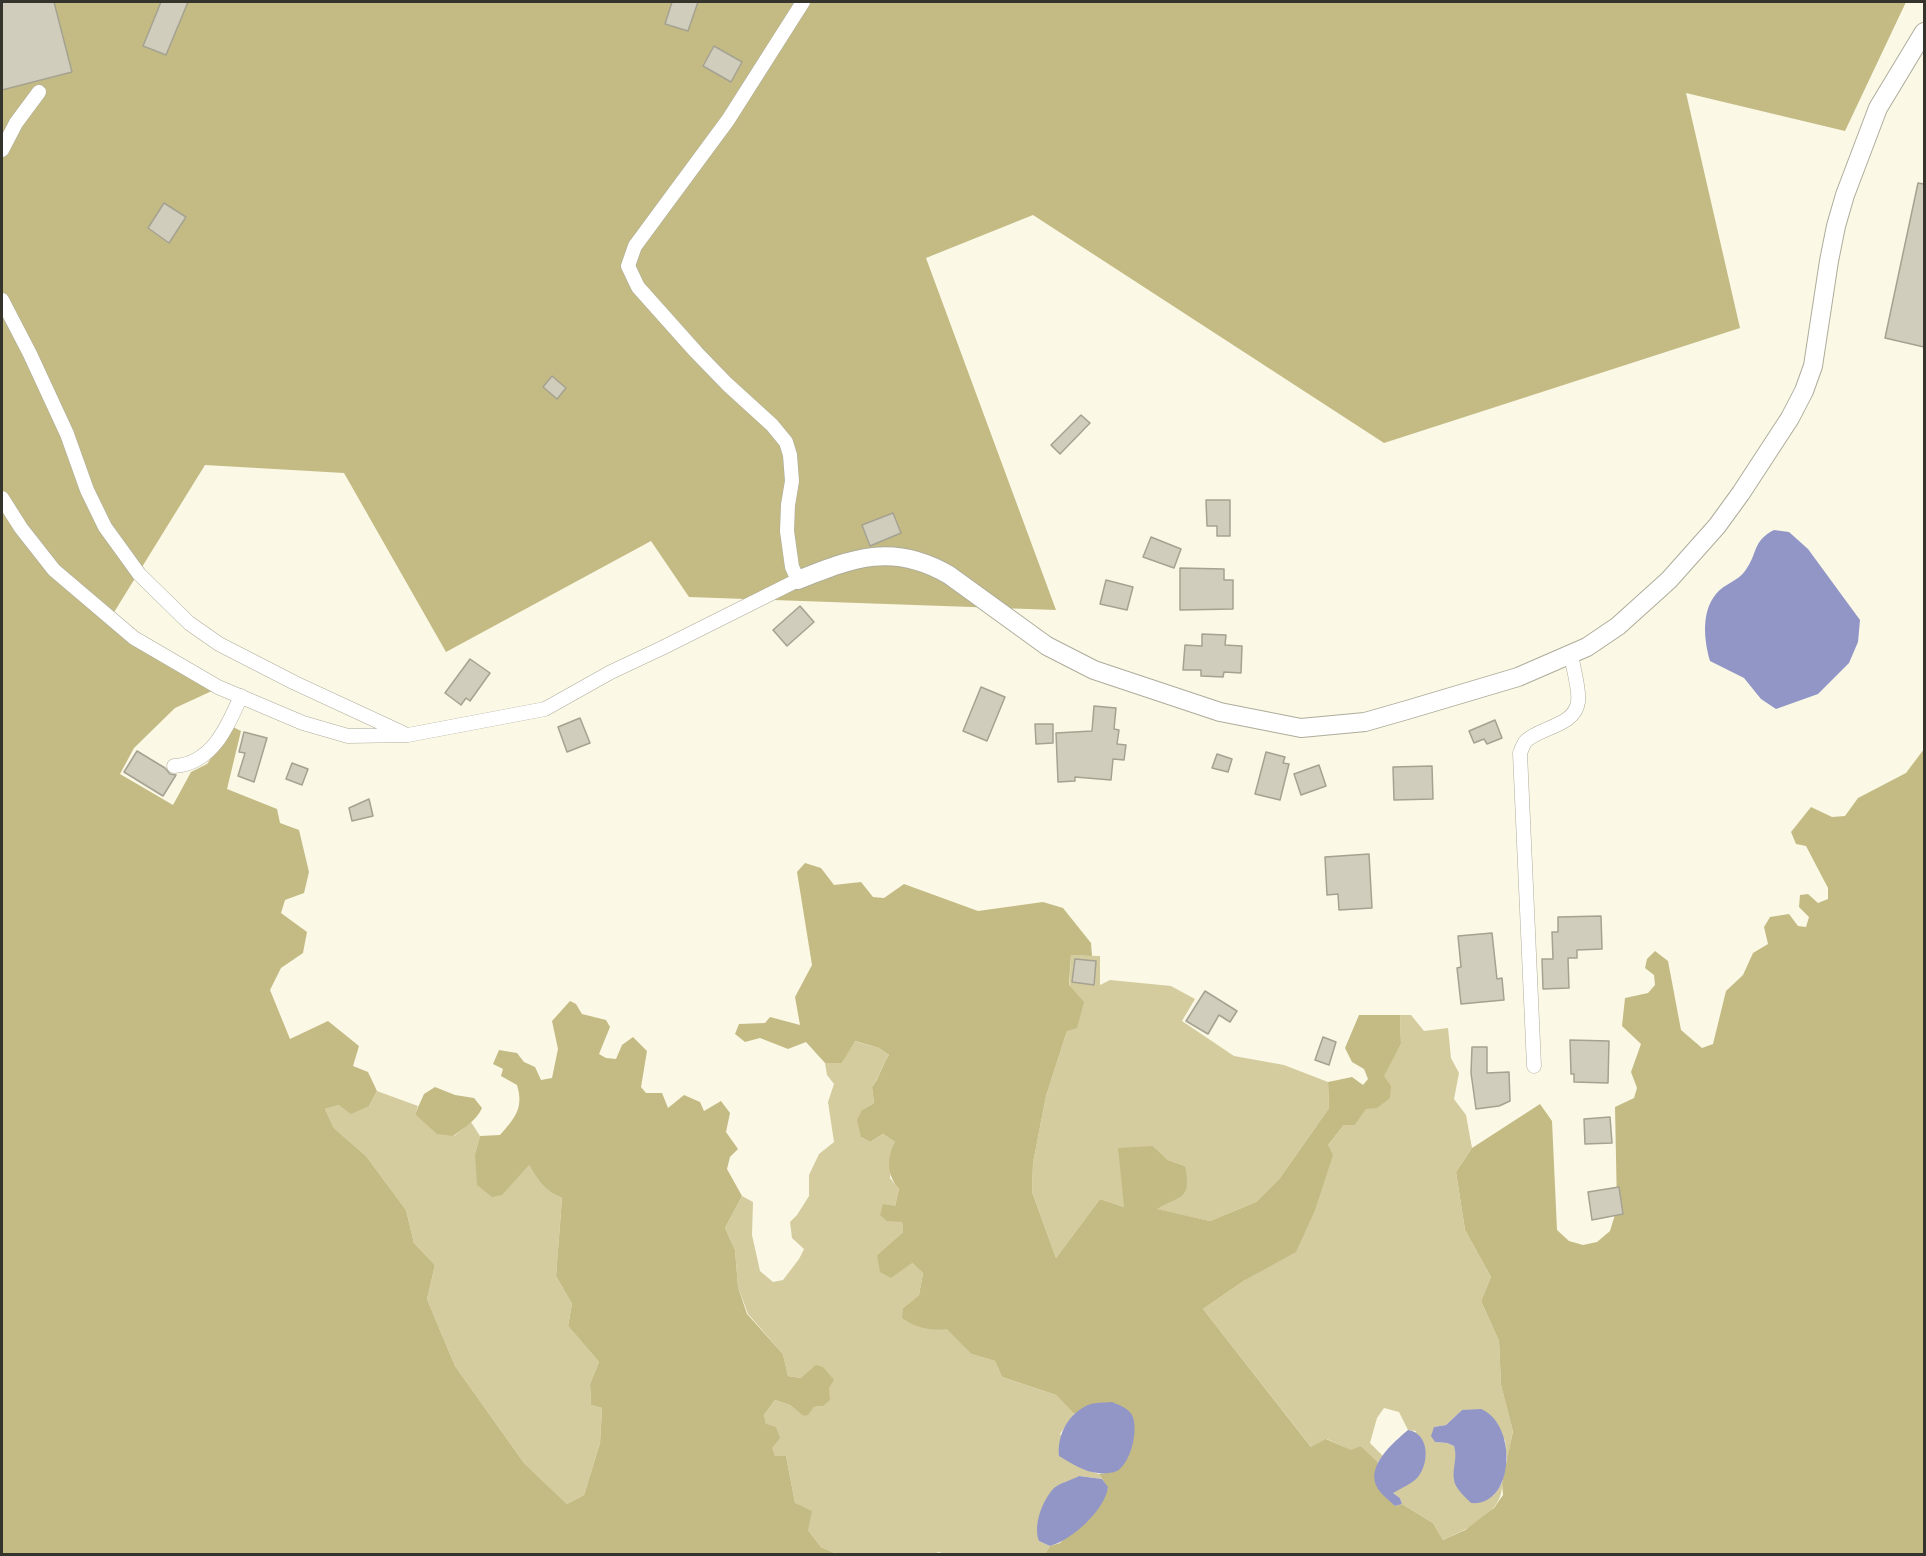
<!DOCTYPE html>
<html>
<head>
<meta charset="utf-8">
<style>
	body { margin:0 }
	#map { position:relative; width:1926px; height:1556px; overflow:hidden; background:#fbf8e6; font-family:Overpass,sans-serif }
	canvas { display:block }
	.frame { position:absolute; inset:0; border:3px solid #34332c; pointer-events:none }
</style>
</head>
<body>
<div id="map">
<canvas width="1926" height="1556"></canvas>
<div class="frame"></div>
</div>
<script>
const ctx = document.querySelector('canvas').getContext('2d');
ctx.lineJoin = 'round';
function fill(path, color) { ctx.fillStyle = color; ctx.fill(path, 'evenodd'); }
function stroke(path, color, width, dash) { ctx.strokeStyle = color; ctx.lineWidth = width; ctx.lineCap = dash ? 'butt' : 'round'; ctx.setLineDash(dash || []); ctx.stroke(path); }
const green = new Path2D(`
	M1071,955L1100,956V985L1110,980L1171,986L1195,999L1182,1021L1234,1056L1284,1065L1328,1082L1329,1108L1280,1178L1256,1202L1210,1221L1155,1209L1185,1166L1168,1160L1153,1146L1124,1207L1100,1199L1056,1258L1032,1192L1033,1163L1046,1096L1067,1031Z
	M1400,1015H1411L1424,1031L1448,1028L1451,1058L1459,1073L1454,1099L1466,1115L1472,1148L1456,1172L1465,1230L1491,1277L1481,1301L1499,1341L1501,1385L1513,1430L1507,1462L1505,1440L1462,1410L1446,1425L1434,1427L1435,1442L1447,1443L1454,1446L1457,1454L1454,1480L1493,1496L1502,1483C1504,1513 1467,1529 1443,1540L1433,1523L1402,1504L1400,1498L1393,1493L1416,1431L1408,1430L1399,1412L1384,1408L1377,1418L1370,1443L1383,1456L1378,1462L1361,1446L1352,1451L1327,1439L1312,1448L1203,1309L1245,1280L1328,1145L1344,1125H1355L1366,1108H1377L1383,1076L1401,1044Z
	M854,1041L879,1048L889,1055C882,1065 880,1076 872,1087L874,1103L862,1110L861,1137L870,1142L883,1134L895,1142L890,1178L899,1189L895,1206L887,1221H902L903,1232L877,1255L912,1263L923,1273L919,1295L903,1308L947,1328L971,1354L995,1361L1002,1377L1056,1395L1074,1414L1060,1434L1083,1469L1099,1474L1102,1479L1079,1476L1039,1541L1050,1546L1045,1554H946L938,1552L935,1554H837L821,1547L808,1530L795,1503L786,1456H775L771,1448L764,1415L775,1400L790,1405L803,1416L814,1407L823,1406L801,1378L788,1376L783,1354L748,1314L738,1287L735,1250L725,1228L742,1196L753,1202L752,1235L760,1271L773,1282L783,1280L799,1259L804,1249L792,1238L790,1222L797,1215L809,1196V1175L819,1154L834,1142L828,1102L834,1084L827,1075L825,1063H842Z
	M377,1091L418,1106L415,1114L454,1136L471,1122L480,1136L475,1154L529,1165C538,1181 545,1191 562,1198L556,1276L572,1304L568,1326L599,1362L590,1384L591,1405L602,1408L600,1443L584,1495L567,1504L524,1463L455,1366L427,1299L435,1265L414,1243L406,1210L366,1156L334,1128L325,1109L339,1105L369,1106Z`);
const forest = new Path2D(`
	M2,2H1906L1845,131L1686,93L1740,328L1384,443L1033,215L926,258L1056,610L689,597L651,541L446,652L344,473L205,465L108,622L214,690L175,708L134,748L120,774L173,805L191,772L207,764L233,727L241,731L227,789L277,809L280,823L299,830L309,872L304,893L285,900L281,913L307,932L303,953L281,968L270,990L290,1039L328,1021L359,1046L353,1066L368,1072L377,1091L369,1106L351,1114L339,1105L325,1109L334,1128L366,1156L406,1210L414,1243L435,1265L427,1299L455,1366L524,1463L567,1504L584,1495L600,1443L602,1408L591,1405L590,1384L599,1362L568,1326L572,1304L556,1276L562,1198C545,1191 538,1181 529,1165L502,1195L492,1197L477,1185L475,1154L480,1136L500,1135C515,1118 524,1108 517,1085L501,1076L503,1069L493,1064L499,1050L517,1053L524,1062L535,1067L541,1080L552,1078L558,1049L552,1021L570,1001L576,1004L582,1014L606,1020L610,1027L599,1054L606,1058L616,1059L622,1045L633,1037L647,1051L641,1087L646,1093H662L668,1108L684,1095L700,1102L704,1111L721,1101L730,1113L726,1132L738,1149L730,1157L727,1169L742,1196L725,1228L735,1250L738,1287L747,1314L783,1354L788,1376L801,1378L816,1365L823,1367L834,1380L829,1388L830,1400L823,1406L814,1407L808,1415L803,1416L790,1405L775,1400L764,1415L766,1424L776,1427L780,1438L772,1448L775,1456H786L795,1503L812,1511L808,1530L821,1547L837,1554H2Z
	M1924,749V1554H1045L1050,1546L1060,1543L1108,1488L1099,1474L1117,1471L1090,1405L1074,1414L1056,1395L1002,1377L995,1361L971,1354L947,1329C930,1331 916,1328 902,1318L903,1308L919,1295L923,1273L912,1263L891,1278L880,1272L877,1255L903,1232L902,1222L887,1221L880,1215L883,1204L895,1206L899,1189C887,1175 886,1159 895,1142L883,1134L870,1142L861,1137L857,1120L862,1110L874,1103L872,1087C880,1077 882,1065 889,1055L879,1048L855,1041L842,1063H825L806,1042L788,1049L760,1038L745,1042L735,1034L739,1024L765,1023L770,1017L800,1025L795,997L812,965L797,872L805,863L821,868L834,885L861,882L873,897L884,898L904,884L978,911L1043,902L1063,908L1091,943L1092,956L1071,955L1069,985L1084,1002L1077,1028L1067,1031L1046,1096L1033,1163L1032,1192L1056,1258L1100,1199L1124,1207L1118,1148L1153,1146L1168,1160L1185,1166C1192,1201 1180,1195 1157,1209L1210,1221L1256,1202L1280,1178L1329,1108L1328,1082L1352,1077L1363,1085L1368,1079L1364,1069L1352,1062L1345,1048L1359,1015H1400L1401,1044L1384,1076L1391,1086L1390,1098L1377,1108L1366,1109L1355,1125H1344L1328,1145L1333,1155L1315,1210L1296,1252L1245,1280L1203,1309L1311,1447L1326,1439L1351,1450L1361,1446L1378,1462L1375,1476L1395,1506L1402,1504L1433,1523L1443,1540L1465,1530L1494,1508L1503,1495L1502,1483L1513,1431L1501,1385L1499,1341L1481,1301L1491,1277L1465,1230L1456,1172L1472,1148L1540,1104L1552,1121L1557,1230L1569,1241L1583,1245L1597,1242L1610,1231L1617,1208L1615,1107L1634,1098L1637,1088L1631,1072L1641,1044L1622,1026L1625,998L1648,993L1655,985L1654,975L1645,968L1647,959L1655,951L1668,961L1681,1030L1702,1048L1713,1044L1726,991L1743,975L1753,953L1768,944L1764,927L1770,917L1789,914L1798,926L1806,927L1809,917L1799,907L1800,895L1808,894L1818,903L1828,899V888L1806,846L1796,844L1791,832L1811,807L1832,817L1845,816L1858,798L1906,773Z
	M435,1087L455,1095L474,1098L482,1108C477,1120 464,1128 453,1136L437,1134L415,1114L424,1094Z`);
const water = new Path2D(`
	M1774,530L1789,532L1808,549L1860,620L1858,642L1849,663L1818,694L1776,709L1761,699L1744,678L1710,661C1704,640 1701,612 1716,594C1724,584 1738,581 1745,571C1758,554 1752,541 1774,530Z
	M1112,1402C1119,1405 1128,1408 1132,1415C1139,1429 1131,1463 1117,1471C1113,1473 1102,1474 1098,1473C1084,1472 1071,1463 1059,1456C1057,1435 1068,1414 1088,1405C1095,1402 1105,1403 1112,1402Z
	M1481,1409C1518,1424 1515,1507 1471,1503C1465,1497 1455,1488 1454,1480C1452,1468 1458,1458 1454,1446L1447,1443L1435,1442L1431,1436L1434,1427L1446,1425L1462,1410Z
	M1408,1430C1429,1433 1430,1462 1418,1477C1412,1484 1401,1488 1393,1493L1400,1498L1402,1504L1395,1506C1390,1501 1383,1496 1378,1489C1364,1467 1393,1443 1408,1430Z
	M1079,1476L1102,1479L1108,1487C1105,1510 1072,1540 1050,1546L1039,1541C1033,1525 1042,1501 1054,1488C1060,1483 1072,1480 1079,1476Z`);
const building = new Path2D(`
	M2,2H54L72,72L2,90Z
	M161,2H188L166,55L143,46Z
	M672,2H698L688,31L665,24Z
	M714,46L742,62L731,82L703,66Z
	M1918,183L1924,184V347L1885,338Z
	M164,203L186,217L169,243L148,228Z
	M552,376L566,388L557,399L543,387Z
	M1081,415L1090,423L1060,454L1051,445Z
	M1206,500H1230V536H1217V526H1207Z
	M893,513L901,533L870,546L862,525Z
	M1151,537L1181,549L1174,568L1143,557Z
	M1180,568L1224,569V580H1233V609L1180,610Z
	M1106,580L1133,587L1127,610L1100,604Z
	M800,606L814,622L787,646L773,630Z
	M1202,634L1226,635L1225,645L1242,646L1241,673L1224,672L1223,677L1201,676V670H1183L1185,645L1202,646Z
	M470,659L490,673L470,701L466,698L461,705L445,693Z
	M981,687L1005,697L987,741L963,731Z
	M1094,706L1116,708L1114,729L1119,730L1117,744L1126,745L1124,760L1113,759L1111,780L1075,777V781L1058,782L1056,733L1092,731Z
	M580,718L590,743L567,752L558,727Z
	M1495,720L1502,738L1487,744L1484,739L1474,743L1469,731Z
	M1035,724H1053V743L1036,744Z
	M244,732L267,738L254,782L238,776L245,753L239,752Z
	M137,751L165,768L170,774L176,775L163,796L124,772Z
	M1266,752L1285,757L1283,763L1289,764L1280,800L1255,794Z
	M1217,754L1232,759L1228,772L1212,768Z
	M292,763L308,769L302,785L286,779Z
	M1319,765L1326,786L1301,795L1294,774Z
	M1432,766L1433,799L1394,800L1393,767Z
	M369,799L373,816L352,821L349,808Z
	M1369,854L1372,908L1339,910L1338,894L1327,895L1325,857Z
	M1601,916L1602,949L1577,950V958H1568L1569,988L1543,989L1542,959H1553L1552,932H1558V917Z
	M1492,933L1497,979L1502,978L1504,1000L1461,1004L1457,968L1461,967L1458,936Z
	M1075,959L1096,961L1094,985L1072,982Z
	M1205,991L1237,1011L1230,1022L1219,1015L1208,1034L1186,1021Z
	M1323,1037L1336,1042L1329,1065L1315,1060Z
	M1570,1040L1609,1041L1608,1083L1574,1082V1074H1571Z
	M1472,1047H1487V1073L1509,1072L1510,1101L1499,1106L1476,1109L1471,1073Z
	M1610,1117L1612,1143L1585,1144L1584,1119Z
	M1619,1187L1623,1214L1592,1220L1588,1192Z`);
const minor = new Path2D(`
	M2,150L16,123L39,92
	M2,300L30,354L67,434L87,490L105,527L139,574L189,623L219,644L295,683L403,733
	M2,498L21,528L54,570L134,638L218,687L303,723L348,736L408,735L545,709L611,672L662,648L798,580L792,567L787,531L788,505L792,481L790,455L786,442L772,425L727,384L696,352L638,287L628,266L635,246L728,120L803,2
	M174,766C212,764 228,726 241,696
	M1534,1066L1520,753C1522,749 1523,744 1526,741C1540,727 1575,726 1578,702C1580,691 1573,667 1571,655`);
const tertiary = new Path2D(`
	M798,580C853,558 893,542 949,575L1047,646L1094,670L1220,712L1301,728L1365,722L1407,710L1518,677L1587,647L1618,626L1669,580L1717,526L1741,493L1790,418L1804,391L1813,366L1829,261L1836,226L1845,195L1878,108L1924,32`);
fill(green, '#d4cc9f');
fill(forest, '#c4bb84');
fill(water, '#9196c7');
fill(building, '#d0cdbc');
stroke(building, '#a5a291', 1.5);
stroke(minor, '#aeac9b', 15);
stroke(tertiary, '#aeac9b', 20);
stroke(minor, '#fff', 14);
stroke(tertiary, '#fff', 18);
</script>
</body>
</html>
